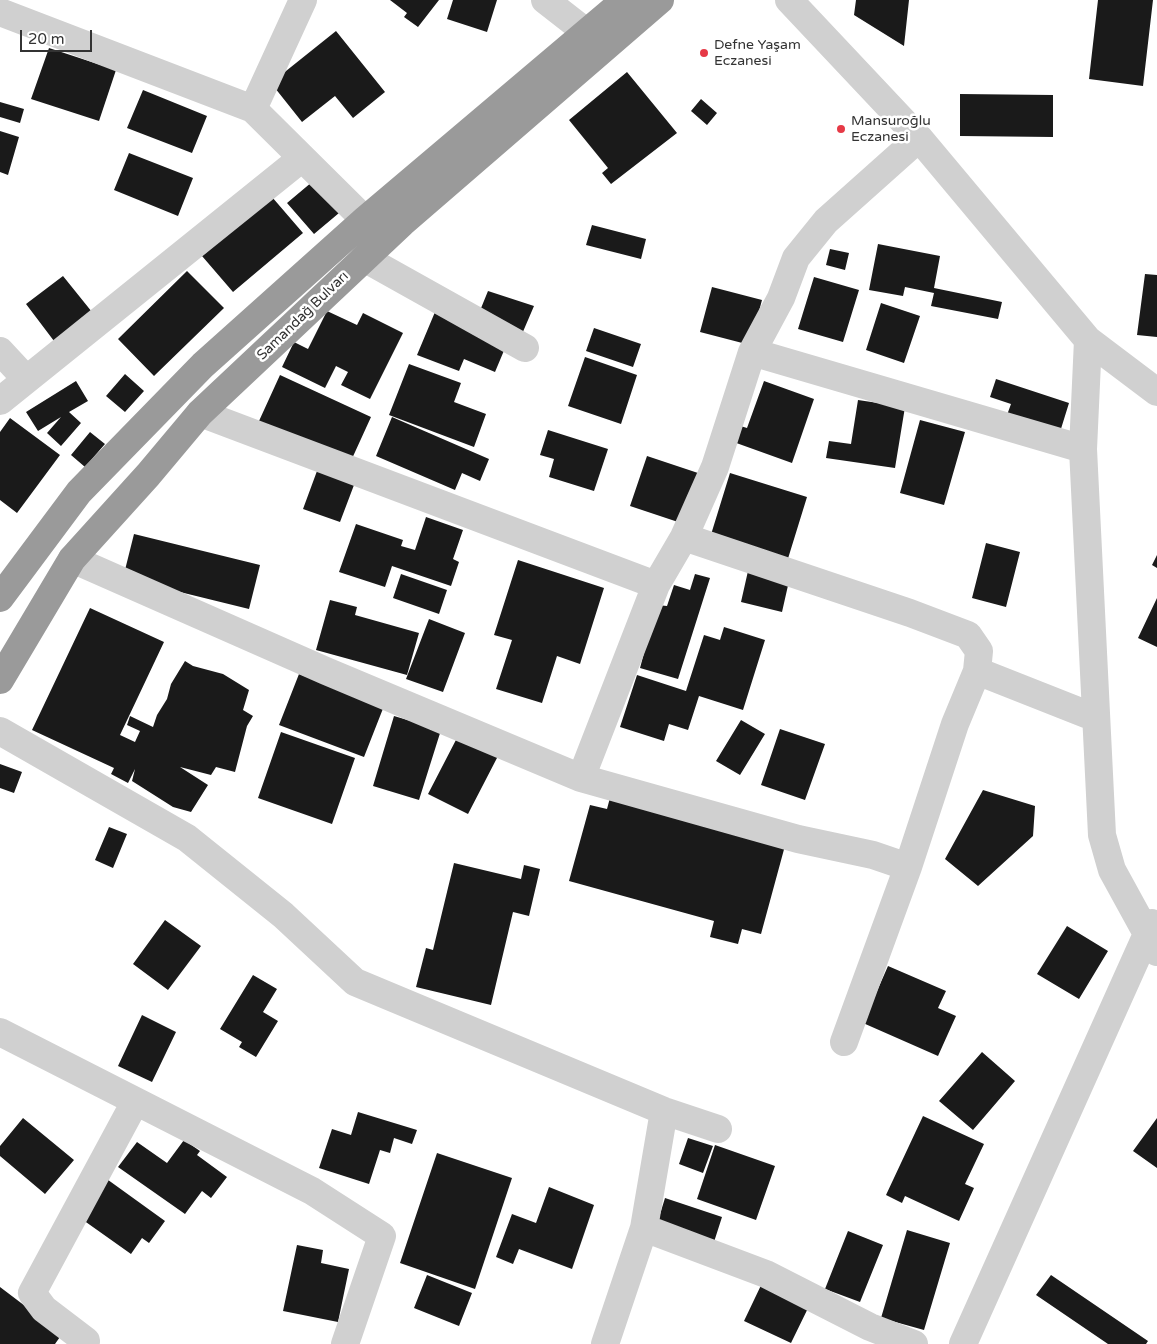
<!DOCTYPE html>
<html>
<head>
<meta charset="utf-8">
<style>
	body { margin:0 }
	#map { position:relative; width:1157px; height:1344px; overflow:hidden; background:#fff; font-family:"Varela Round",sans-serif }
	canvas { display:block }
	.scale { position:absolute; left:20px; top:30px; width:72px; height:22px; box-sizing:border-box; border:2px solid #333; border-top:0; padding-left:6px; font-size:15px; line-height:18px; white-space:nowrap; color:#333; -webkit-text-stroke:4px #fff; paint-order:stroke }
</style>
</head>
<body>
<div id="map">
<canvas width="1157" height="1344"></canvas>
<div class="scale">20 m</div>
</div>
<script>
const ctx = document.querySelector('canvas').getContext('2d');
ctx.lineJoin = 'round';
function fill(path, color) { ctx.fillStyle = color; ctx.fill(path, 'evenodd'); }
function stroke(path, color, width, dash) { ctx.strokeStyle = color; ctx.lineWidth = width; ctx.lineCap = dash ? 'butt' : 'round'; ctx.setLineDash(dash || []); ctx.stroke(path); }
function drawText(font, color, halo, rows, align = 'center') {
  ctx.font = font + ' "Varela Round",sans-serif'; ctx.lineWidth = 5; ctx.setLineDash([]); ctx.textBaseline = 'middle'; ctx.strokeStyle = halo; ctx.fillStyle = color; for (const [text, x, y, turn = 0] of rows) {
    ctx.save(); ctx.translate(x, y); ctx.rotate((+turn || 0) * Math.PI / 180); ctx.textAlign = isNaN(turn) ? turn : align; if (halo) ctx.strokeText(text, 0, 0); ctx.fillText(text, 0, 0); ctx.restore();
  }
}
const building = new Path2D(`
	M390,0H439L418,27L404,17L407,13Z
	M453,0H497L487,32L447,19Z
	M856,0H909L904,46L854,15Z
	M1098,0H1153L1143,86L1089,79Z
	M336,31L385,92L353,118L335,96L302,122L271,83Z
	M49,48L116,70L99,121L31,99Z
	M627,72L677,133L611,184L602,173L608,168L569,120Z
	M143,90L207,116L192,153L127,128Z
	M960,94L1053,95V137L960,136Z
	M701,99L717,113L707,125L691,111Z
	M0,102L24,109L20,123L0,117Z
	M0,131L19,137L8,175L0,172Z
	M129,153L193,178L178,216L114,190Z
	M312,182L339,213L314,234L287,203Z
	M272,197L303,233L233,292L202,256Z
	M592,225L646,239L641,259L586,245Z
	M878,244L940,256L934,288L1002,302L998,319L931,306L934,293L905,287L903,296L869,290Z
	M830,249L849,253L845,270L826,265Z
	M187,271L224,308L154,376L118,339Z
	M1145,274L1157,275V337L1137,335Z
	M63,276L92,312L54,341L26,304Z
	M814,277L859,290L843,342L798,329Z
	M712,287L762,300L750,345L700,332Z
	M488,291L534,306L522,334L477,318Z
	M881,303L920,316L904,363L866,350Z
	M327,311L357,325L363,313L403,333L370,399L341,385L348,372L336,366L325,388L282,367L294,342L308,349Z
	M435,312L508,341L495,372L464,359L459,371L417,355Z
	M594,328L641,344L633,367L586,351Z
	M585,357L637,375L621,424L568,406Z
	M409,364L461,383L454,402L486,414L474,447L389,415Z
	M125,374L144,391L125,412L106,396Z
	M280,375L371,417L350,463L259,421Z
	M996,379L1069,403L1060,432L1007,415L1011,404L990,397Z
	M76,381L88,401L69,412L81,423L61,446L47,433L61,417L38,431L26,412Z
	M764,381L814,399L792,463L728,440L734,424L747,428Z
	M858,400L905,407L895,468L826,458L829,441L851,444Z
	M392,417L489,459L480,481L462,473L455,490L376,456Z
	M10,418L60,455L17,513L0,500V432Z
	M920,420L965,432L944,505L900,493Z
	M548,430L608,449L594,491L549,477L554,459L540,455Z
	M90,432L105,444L85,467L71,455Z
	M647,456L701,474L684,524L630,506Z
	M317,471L354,485L340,522L303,509Z
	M730,473L807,497L786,565L709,541Z
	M426,517L463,530L453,559L459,562L451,586L392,566L385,587L339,572L356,524L403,540L401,546L415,550Z
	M134,534L260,565L249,609L123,578Z
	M986,543L1020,552L1006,607L972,598Z
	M1157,555V568L1152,565Z
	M518,560L604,588L580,664L557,656L542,703L496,689L512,640L494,635Z
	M748,571L789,581L782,612L741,602Z
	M401,574L447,590L439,614L393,598Z
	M695,574L710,578L678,679L640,668L657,605L667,606L674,585L690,590Z
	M1157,598V647L1138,638Z
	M330,600L357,607L355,615L419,633L407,675L316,650Z
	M90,608L164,642L120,735L135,742L140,731L127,725L130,716L153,727L157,715L167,699L171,684L185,661L193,666L223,674L249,690L243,710L253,716L247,726L235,772L216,767L211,775L180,767L208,785L191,812L173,807L132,781L135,769L128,783L111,774L114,768L32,730Z
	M429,619L465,633L443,692L406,679Z
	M724,627L765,640L743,710L699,696L688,730L669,724L664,741L620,727L637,675L686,691L704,635L720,640Z
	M299,674L384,706L364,757L279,725Z
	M394,716L441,730L419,800L373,786Z
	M741,720L765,734L740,775L716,761Z
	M780,729L825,744L805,800L761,785Z
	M281,732L355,758L332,824L258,798Z
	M458,736L498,756L468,814L428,794Z
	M0,764L22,772L14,793L0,788Z
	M983,790L1035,806L1033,836L978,886L945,859Z
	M611,794L786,842L761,934L742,929L738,944L710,937L714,921L569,881L590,805L607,809Z
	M109,827L127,834L113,868L95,860Z
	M454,863L521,879L524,865L540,869L529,916L513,912L491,1005L416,987L426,948L433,950Z
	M165,920L201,946L168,990L133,964Z
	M1067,926L1108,951L1079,999L1037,974Z
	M888,966L946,991L938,1008L956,1016L938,1056L863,1023Z
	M253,975L277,989L263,1012L278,1021L256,1057L239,1047L242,1042L220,1029Z
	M142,1015L176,1032L152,1082L118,1066Z
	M982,1052L1015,1081L973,1130L939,1101Z
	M358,1112L417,1130L412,1144L394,1138L390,1153L380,1150L369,1184L319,1168L332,1129L351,1135Z
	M923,1116L984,1144L965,1184L974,1188L959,1221L905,1196L902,1203L886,1195Z
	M23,1118L74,1160L45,1194L0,1156V1146Z
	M1157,1118V1168L1133,1151Z
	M688,1138L713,1146L703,1173L679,1164Z
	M184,1140L200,1151L197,1155L227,1177L211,1198L202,1191L185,1214L118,1167L137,1142L167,1163Z
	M715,1145L775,1166L756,1220L697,1199Z
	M437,1153L512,1178L475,1289L400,1263Z
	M104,1177L165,1221L149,1243L142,1238L131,1254L76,1215Z
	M549,1187L594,1205L572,1269L519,1249L513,1264L496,1257L512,1214L536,1223Z
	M665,1198L722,1217L714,1242L657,1224Z
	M907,1230L950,1243L924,1330L881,1318Z
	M848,1231L883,1245L860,1302L825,1289Z
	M297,1245L323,1250L321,1263L349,1269L338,1322L283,1311Z
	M427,1275L472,1293L459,1326L414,1308Z
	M1051,1275L1148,1341L1146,1344H1108L1036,1295Z
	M764,1279L811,1302L791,1343L744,1321Z
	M0,1287L62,1334L55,1344H0Z`);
const minor = new Path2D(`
	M545,0L586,32
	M789,0L919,138L1088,340L1083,449L1102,835L1112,870L1157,952
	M0,12L253,109L365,220
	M253,109L303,0
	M364,258L525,348
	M1088,340L1157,392
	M0,351L26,379
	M752,352L1083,449
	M0,401L302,158
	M200,413L656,585
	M684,537L910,613L968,635L979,651L977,671L955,724L908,867L844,1042
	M72,559L326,671L581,778L798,839L873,855L908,867
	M977,671L1096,718
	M0,731L187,838L283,915L355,982L664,1111L718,1129
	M581,778L656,585L684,537L715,467L752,352L781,298L796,258L826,221L919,138
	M0,1032L312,1191L382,1236L345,1344
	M644,1228L766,1274L870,1327L914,1344
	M86,1341L44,1309L32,1293L135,1102
	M605,1344L644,1228L664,1111
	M963,1344L1152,923`);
const highway = new Path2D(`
	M0,598L79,492L203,365L365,220L625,0
	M0,680L72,559L148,475L200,413L402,223L660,0`);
const markers = [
	[704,53,5,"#e63946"],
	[841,129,5,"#e63946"]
];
const poiNames = [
	["Defne Yaşam",714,45],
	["Eczanesi",714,61],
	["Mansuroğlu",851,121],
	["Eczanesi",851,137]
];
const streetNames = [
	["Samandağ Bulvarı",303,316,-44]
];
fill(building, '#1a1a1a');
stroke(minor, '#d0d0d0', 28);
stroke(highway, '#9a9a9a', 28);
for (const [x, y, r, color] of markers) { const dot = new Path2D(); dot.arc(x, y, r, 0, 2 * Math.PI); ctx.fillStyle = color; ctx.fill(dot); stroke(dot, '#fff', 2); }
drawText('14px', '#333', '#fff', poiNames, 'left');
drawText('14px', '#333', '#fff', streetNames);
</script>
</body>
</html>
